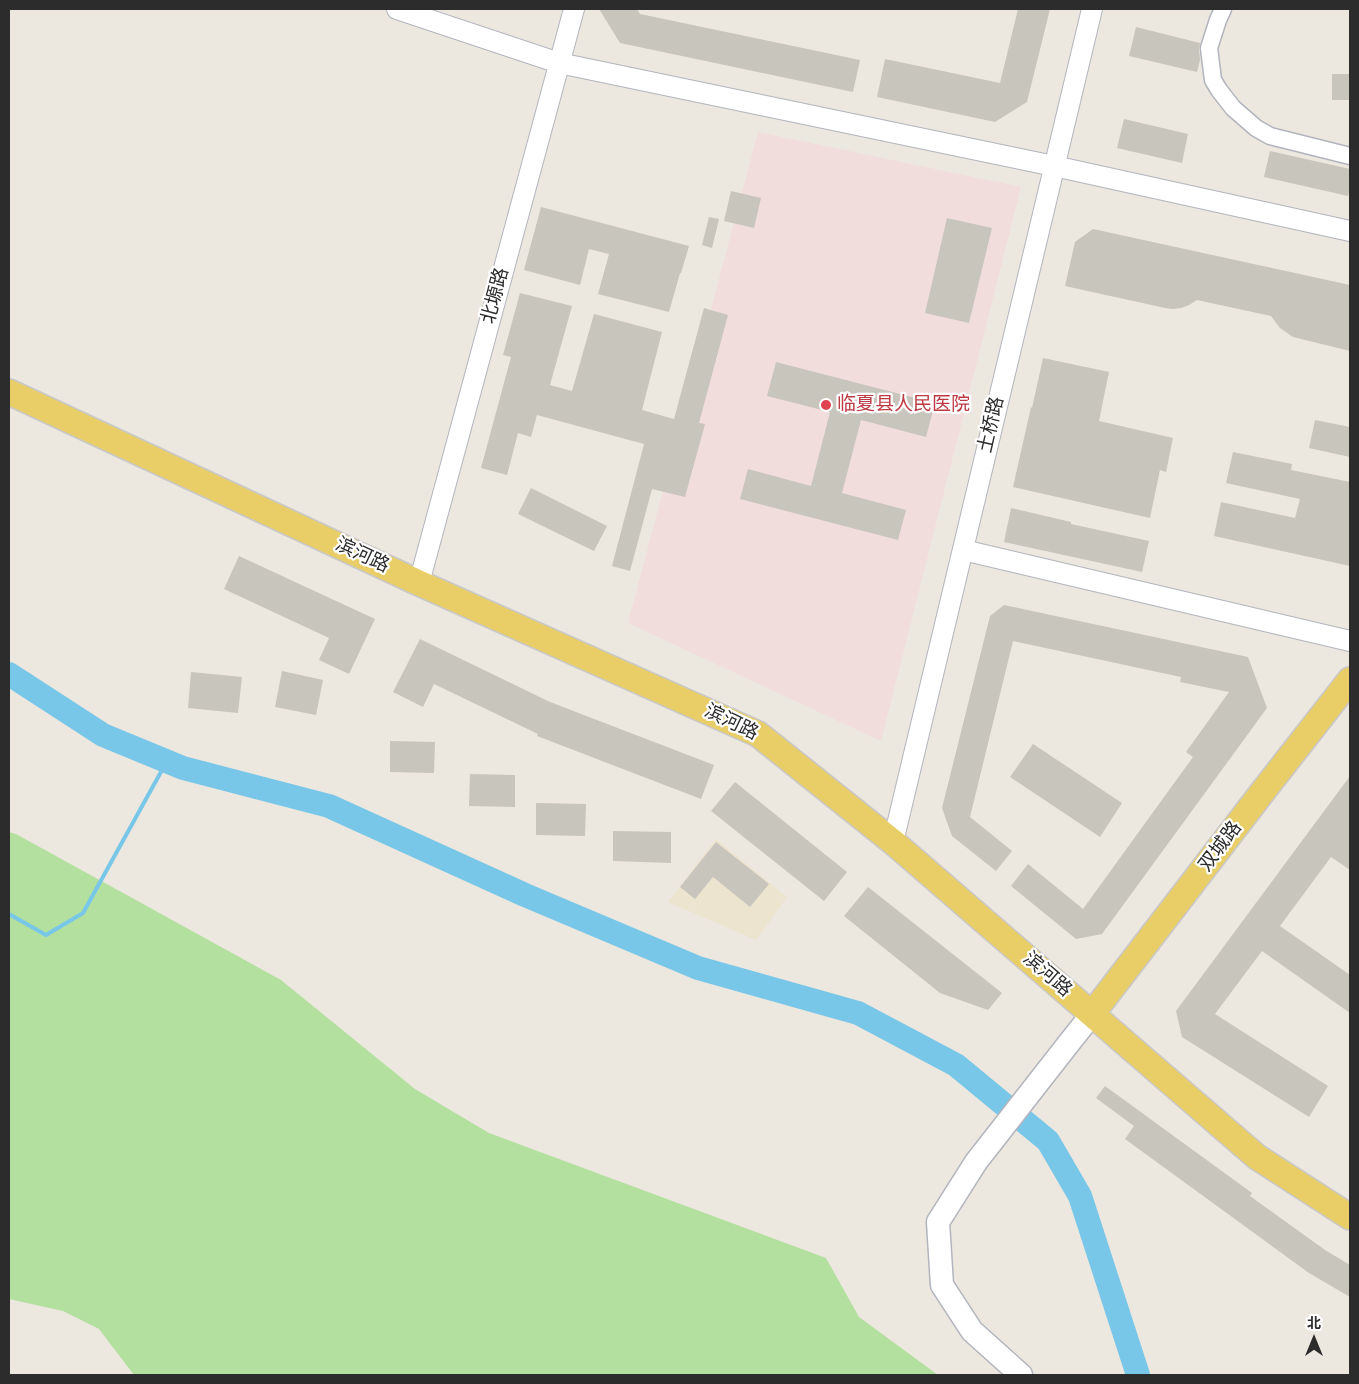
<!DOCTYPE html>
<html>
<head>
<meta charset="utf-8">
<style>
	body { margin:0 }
	#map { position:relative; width:1359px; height:1384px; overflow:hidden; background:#ece7df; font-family:"Sofia Sans Condensed","Noto Sans SC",sans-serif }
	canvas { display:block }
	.frame { position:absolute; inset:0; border:10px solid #2c2c2c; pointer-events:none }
	.north { position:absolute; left:1289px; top:1314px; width:50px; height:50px; -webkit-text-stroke:4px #fff; paint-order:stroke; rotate:0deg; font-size:14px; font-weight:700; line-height:20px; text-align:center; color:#2c2c2c }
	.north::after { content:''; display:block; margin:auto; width:18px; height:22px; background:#2c2c2c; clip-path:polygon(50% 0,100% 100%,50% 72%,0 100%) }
</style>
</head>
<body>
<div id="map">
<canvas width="1359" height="1384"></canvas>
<div class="frame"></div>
<div class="north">北</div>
</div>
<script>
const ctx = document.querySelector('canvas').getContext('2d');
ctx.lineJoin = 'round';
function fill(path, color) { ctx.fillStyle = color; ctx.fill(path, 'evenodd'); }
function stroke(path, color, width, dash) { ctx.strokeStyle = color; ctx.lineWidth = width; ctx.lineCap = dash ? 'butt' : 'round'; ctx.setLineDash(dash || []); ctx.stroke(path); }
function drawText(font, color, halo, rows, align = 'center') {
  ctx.font = font + ' "Sofia Sans Condensed","Noto Sans SC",sans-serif'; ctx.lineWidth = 4.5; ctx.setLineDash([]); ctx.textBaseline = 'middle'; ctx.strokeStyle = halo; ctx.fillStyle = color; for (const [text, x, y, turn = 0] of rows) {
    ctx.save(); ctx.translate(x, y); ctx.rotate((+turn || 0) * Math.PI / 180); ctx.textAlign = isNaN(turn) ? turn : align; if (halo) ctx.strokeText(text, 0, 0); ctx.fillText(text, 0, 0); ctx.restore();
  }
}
const education = new Path2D(`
	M716,839L787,897L756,940L668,902Z`);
const medical = new Path2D(`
	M758,132L1021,187L881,741L628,623Z`);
const green = new Path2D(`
	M9,832L16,834L281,980L415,1089L489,1133L826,1258L859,1317L938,1375H134L99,1329L63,1311L9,1299Z`);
const stream = new Path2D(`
	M9,914L46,935L83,913L167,761`);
const river = new Path2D(`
	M9,674L103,735L183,768L329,806L525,895L698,968L858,1013L956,1065L1048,1141L1080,1196L1138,1375`);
const building = new Path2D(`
	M599,9H637L640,14L860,60L853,92L620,43Z
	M1018,9H1050L1027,102L995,122L877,97L885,59L1000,83Z
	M1136,27L1200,43L1199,49L1200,60L1197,72L1129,56Z
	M1332,74H1350V100H1332Z
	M1124,119L1188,134L1182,163L1117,148Z
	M1270,151L1350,169V188L1348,196L1264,177Z
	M731,191L761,198L754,228L724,221Z
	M541,207L689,246L681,273H680L669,312L598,294L609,254L589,249L580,285L524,270Z
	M709,217L719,219L712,248L702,245Z
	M947,218L992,228L969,323L925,313Z
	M1093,229L1350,285V351L1293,337L1280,328L1271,316L1197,300L1189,305L1181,308L1173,309L1165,308L1065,286L1075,242Z
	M520,293L572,306L550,385L572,391L594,314L662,332L642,410L674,419L704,308L728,315L699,423L705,424L685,497L652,489L630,571L612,566L644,444L537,415L531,437L518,433L507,475L481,468L511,357L503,355Z
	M1043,358L1109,372L1099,421L1173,438L1166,472L1160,470L1150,518L1013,487L1031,407L1032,408Z
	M776,362L935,403L926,437L861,420L842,493L906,510L898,540L740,499L748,469L811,486L830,412L767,396Z
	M1315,420L1350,427V457L1309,448Z
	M1233,452L1292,464L1291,470L1350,482V566L1214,536L1221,502L1295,518L1300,499L1226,483Z
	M531,488L607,526L594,551L518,514Z
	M1011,508L1071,522V524L1149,541L1142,572L1004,542Z
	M239,556L375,619L349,674L319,660L329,638L224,589Z
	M1004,605L1248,657L1267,708L1102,934L1076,939L1011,886L1028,864L1083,909L1193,757L1186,752L1229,692L1180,682L1181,677L1013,641L970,817L1012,851L996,871L952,836L942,808L990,616Z
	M420,639L550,702L714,765L701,799L537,736L538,734L434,684L423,707L393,692Z
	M282,671L323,680L316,715L275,707Z
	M191,672L242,677L238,713L188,708Z
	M390,741L435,742L434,773L390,772Z
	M1033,744L1122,803L1100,837L1010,777Z
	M470,774L515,775V807L469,806Z
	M1350,776V870L1331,857L1280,926L1350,975V1013L1262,951L1215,1014L1328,1086L1309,1117L1182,1037L1176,1011Z
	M735,782L847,872L824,901L711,811Z
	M536,803L586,804L585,836L536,835Z
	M613,831L671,832V863L613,861Z
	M716,842L769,884L750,907L713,877L695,899L680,887Z
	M868,887L1002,993L988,1010L940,993L844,916Z
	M1105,1086L1252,1193L1250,1196L1325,1250L1350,1265V1297L1309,1273L1125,1139L1134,1126L1096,1098Z`);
const minor = new Path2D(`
	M1223,9L1218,20L1209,48L1213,80L1219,90L1233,108L1256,128L1270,136L1350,156`);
const tertiary = new Path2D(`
	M397,9L559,63L1054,166L1350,231
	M963,550L1350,641
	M419,583L574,9
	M893,842L1092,9`);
const secondary = new Path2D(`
	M1021,1375L972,1331L942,1285L938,1222L976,1162L1069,1043L1092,1014`);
const primary = new Path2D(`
	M9,392L419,583L758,734L893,842L1257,1157L1350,1217
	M1092,1014L1264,790L1350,680`);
const markers = [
	[826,405,6,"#e0444e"]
];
const streetNames = [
	["北塬路",496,296,-75],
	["土桥路",992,425,-77],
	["滨河路",362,556,25],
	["滨河路",731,723,26],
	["双城路",1221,847,-53],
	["滨河路",1047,975,41]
];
const healthNames = [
	["临夏县人民医院",837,405]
];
fill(education, '#ede4d0');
fill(medical, '#f2dddd');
fill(green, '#b3e09f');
stroke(stream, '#79c7e8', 4);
stroke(river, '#79c7e8', 24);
fill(building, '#c8c5bd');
stroke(minor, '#b2b5be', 19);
stroke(tertiary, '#b2b5be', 22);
stroke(secondary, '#b2b5be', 25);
stroke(primary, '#c8c8c8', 28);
stroke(minor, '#fff', 16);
stroke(tertiary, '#fff', 20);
stroke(secondary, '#fff', 22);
stroke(primary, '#e9ce68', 25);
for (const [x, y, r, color] of markers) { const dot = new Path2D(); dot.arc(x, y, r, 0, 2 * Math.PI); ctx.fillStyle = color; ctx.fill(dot); stroke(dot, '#fff', 2); }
drawText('19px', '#2c2c2c', '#fff', streetNames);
drawText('19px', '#be3a42', '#fff', healthNames, 'left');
</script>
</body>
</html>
